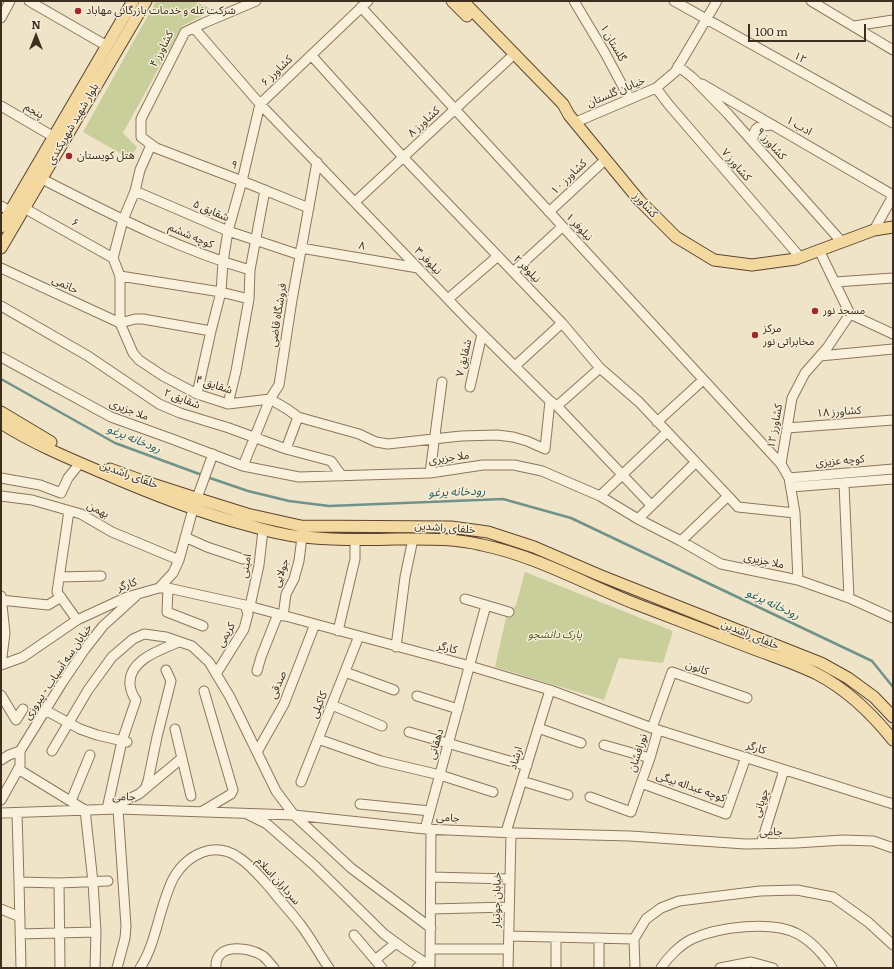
<!DOCTYPE html>
<html>
<head>
<meta charset="utf-8">
<style>
	body { margin:0 }
	#map { position:relative; width:894px; height:969px; overflow:hidden; background:#f0e4c8; font-family:Literata,serif }
	canvas { display:block }
	.frame { position:absolute; inset:0; border:2px solid #3d2e20; pointer-events:none }
	.north { position:absolute; left:16px; top:16px; width:40px; height:40px; -webkit-text-stroke:3px #f7eed8; paint-order:stroke; rotate:0deg; font-size:11px; font-weight:700; line-height:16px; text-align:center; color:#3d2e20 }
	.north::after { content:''; display:block; margin:auto; width:14px; height:18px; background:#3d2e20; clip-path:polygon(50% 0,100% 100%,50% 72%,0 100%) }
	.scale { position:absolute; left:748px; top:24px; width:118px; height:18px; box-sizing:border-box; border:2px solid #3d2e20; border-top:0; padding-left:5px; font-size:12px; line-height:14px; white-space:nowrap; color:#3d2e20; -webkit-text-stroke:3px #f7eed8; paint-order:stroke }
</style>
</head>
<body>
<div id="map">
<canvas width="894" height="969"></canvas>
<div class="frame"></div>
<div class="north">N</div>
<div class="scale">100 m</div>
</div>
<script>
const ctx = document.querySelector('canvas').getContext('2d');
ctx.lineJoin = 'round';
function fill(path, color) { ctx.fillStyle = color; ctx.fill(path, 'evenodd'); }
function stroke(path, color, width, dash) { ctx.strokeStyle = color; ctx.lineWidth = width; ctx.lineCap = dash ? 'butt' : 'round'; ctx.setLineDash(dash || []); ctx.stroke(path); }
function drawText(font, color, halo, rows, align = 'center') {
  ctx.font = font + ' Literata,"Noto Sans Arabic",serif'; ctx.lineWidth = 3; ctx.setLineDash([]); ctx.textBaseline = 'middle'; ctx.strokeStyle = halo; ctx.fillStyle = color; for (const [text, x, y, turn = 0] of rows) {
    ctx.save(); ctx.translate(x, y); ctx.rotate((+turn || 0) * Math.PI / 180); ctx.textAlign = isNaN(turn) ? turn : align; if (halo) ctx.strokeText(text, 0, 0); ctx.fillText(text, 0, 0); ctx.restore();
  }
}
const green = new Path2D(`
	M156,1H193L214,10L182,26L123,133L137,147L130,159L83,132Z
	M525,572L673,631L663,663L619,658L604,700L495,667L506,618L516,605Z`);
const stream = new Path2D(`
	M1,379L115,443L202,475
	M207,477L248,491L289,501L329,506L503,499L571,518L872,661L893,687`);
const minor = new Path2D(`
	M29,1L107,46
	M256,1L204,23L185,32L141,119V137L156,148L242,181L309,208
	M574,1L605,53L629,98
	M674,1L893,123
	M811,1L893,50
	M361,7L781,464
	M1,18L10,1
	M854,26L893,20
	M194,28L260,104L467,319L550,401L557,406L651,505
	M311,55L403,157L562,323L600,368L639,402L728,496
	M678,66L693,78L728,114L841,241
	M702,84L893,195
	M656,88L669,105L800,257
	M1,106L54,137
	M576,122L656,88L675,72L717,1
	M753,142C753,126 758,126 773,125
	M151,145L140,170L135,191L228,231L300,255
	M42,179C109,213 177,249 250,270
	M355,202L509,59
	M1,206L10,211
	M24,208L113,258
	M549,212L606,159
	M874,230L893,196
	M301,248L418,268
	M113,258L120,276V323L133,353L139,360L163,376L197,394L228,404L270,399L287,409L298,417L359,434L376,442L388,444L461,436L497,435L513,437L527,441L545,449L550,401
	M113,258L123,220L135,191
	M1,268L120,323L135,319H143L211,331
	M513,272L562,227
	M120,276L221,292L249,299
	M835,282L893,278
	M448,299L498,256
	M1,306L88,356L159,404L180,413L229,428L286,449L331,461L342,476
	M850,314L893,334
	M820,356L893,349
	M1,357L111,417L172,439L243,466L299,477L430,473L483,465H514L542,471L600,496L638,519L681,541L721,564L798,580L849,598L893,618
	M515,366L562,323
	M470,387L482,334
	M197,394L211,331L221,292L223,262L228,231L242,181L260,104L368,1
	M228,404L236,371L249,299L250,270L265,190
	M557,406L600,368
	M657,422L703,380
	M787,428L893,420
	M286,449L298,417
	M243,466L270,399L279,385L292,300L317,162
	M430,473L442,382
	M1,478L40,485L61,493L68,478L80,463
	M789,478L893,469
	M844,484L849,598
	M791,487L893,479
	M1,496L32,500L81,514L112,532L179,560
	M600,496L667,432
	M197,498L213,454
	M69,511L57,592L77,620
	M638,519L696,462
	M185,537L207,547L243,559
	M681,541L728,496L738,507L795,513
	M59,577L101,576
	M798,580L795,513L789,478L781,464L792,398L805,373L827,348L850,314L819,250
	M159,588L173,573L179,560L193,509
	M168,588L167,612L203,626
	M1,596L5,633L1,665
	M465,599L509,612
	M1,600L48,605L61,597
	M250,606L259,565L263,530
	M283,616L286,594L294,579L299,561L302,537
	M338,631L355,559V540
	M396,647L405,577L413,539
	M1,665L23,657L77,620L127,597L159,588H168L245,605L470,666L550,690L652,728L893,804
	M257,671L261,657L278,614
	M345,672L394,690
	M216,674L244,629L248,614L245,605
	M1,695L16,720L23,709
	M417,696L458,709
	M332,705L382,726
	M45,710L80,729L97,735L127,742
	M538,728L581,743
	M652,728L672,672L747,698
	M175,729L191,796
	M409,732L527,766
	M318,739L381,761L440,775L493,792
	M604,745L650,758
	M52,751L88,690L112,657L133,639L144,634L166,637L192,646L209,662L230,697L276,791L294,815L351,868L431,928
	M257,752L284,704L315,624
	M1,760L9,755L20,751
	M18,769L85,810L93,882L96,932
	M522,781L568,795
	M301,782L359,636
	M641,783L650,758L658,730
	M146,788L182,758
	M590,797L631,812L641,783L726,814L746,757
	M1,800L20,766V751L62,683L85,649L103,626L136,596
	M71,801L90,755
	M360,804L430,811
	M110,808L139,794L145,789L148,781L157,737L171,681L166,670
	M107,809L122,741L136,700C132,695 131,692 130,685C128,660 160,650 179,642
	M201,812L231,794L233,790L204,691
	M1,813L118,809L294,815L425,829L515,833L630,836L745,844L796,843L843,840L873,841L893,848
	M17,813L19,882L59,883L60,968
	M247,814L267,824L315,866L384,934L406,950L424,962L417,968
	M425,829L486,605
	M506,832L550,690
	M761,844L784,770
	M431,877L510,879
	M19,882L21,968
	M59,883L108,881
	M1,909L20,917
	M431,909L509,907
	M20,934L96,932L95,968
	M354,935L382,968
	M509,936L634,939
	M556,937V968
	M599,938V968
	M431,949H508
	M375,960L396,943
	M117,968L125,938L126,926L118,809
	M140,968C157,943 159,905 174,877C188,854 214,841 238,857C251,865 261,878 271,889C280,901 291,912 300,924C311,938 319,954 329,968
	M216,968C214,943 248,946 263,956C267,959 270,964 274,968
	M430,968L431,829
	M508,968L511,833
	M635,968L634,939L646,919L661,908L679,901L760,891L797,890L833,897L868,922L893,945
	M661,968C668,957 680,945 692,939C718,927 772,920 798,934C807,939 814,945 821,953C825,958 830,963 832,968
	M720,968L751,962L773,968`);
const major = new Path2D(`
	M452,1L467,16
	M463,1L563,104L569,115L639,200L676,237L714,260L752,265L796,259L874,230L893,227
	M1,227L133,1
	M1,248L146,1
	M1,412L51,442
	M1,423C32,443 68,458 101,472C149,493 197,512 247,525C265,530 284,536 304,537C334,540 365,540 396,539C425,539 454,538 482,545C536,556 585,584 636,604C675,619 715,634 754,649C775,657 797,664 817,674C846,689 873,715 893,740
	M110,469L143,481L199,499L247,514L301,526L451,527L488,532L534,547L599,575L821,663L848,678L874,697L893,717`);
const markers = [
	[78,11,4,"#9e2a2b"],
	[69,156,4,"#9e2a2b"],
	[815,311,4,"#9e2a2b"],
	[755,335,4,"#9e2a2b"]
];
const poiNames = [
	["شرکت غله و خدمات بازرگانی مهاباد",86,11],
	["هتل کویستان",77,156],
	["مسجد نور",823,311],
	["مرکز",763,329],
	["مخابراتی نور",763,342]
];
const streetNames = [
	["گلستان ۱",613,43,60],
	["کشاورز ۴",162,49,-63],
	["۱۲",800,58,29],
	["کشاورز ۶",277,71,-44],
	["خیابان گلستان",616,92,-23],
	["پنجم",34,111,31],
	["کشاورز ۸",424,122,-43],
	["بلوار شهید شهریکندی",73,124,-60],
	["ادب ۱",799,126,30],
	["کشاورز ۹",771,144,48],
	["۹",234,165,21],
	["کشاورز ۷",736,165,49],
	["کشاورز ۱۰",569,177,-44],
	["کشاورز",645,205,47],
	["شقایق ۵",211,211,23],
	["۶",75,223,29],
	["نیلوفر ۱",579,227,47],
	["کوچه ششم",191,236,23],
	["۸",362,246,10],
	["نیلوفر ۳",428,261,46],
	["نیلوفر ۲",527,269,46],
	["حاتمی",65,285,25],
	["فروشگاه قاضی",278,315,-81],
	["شقایق ۷",464,358,-77],
	["شقایق ۴",214,385,18],
	["شقایق ۲",182,399,21],
	["ملا جزیری",129,410,21],
	["کشاورز ۱۸",839,412,-4],
	["کشاورز ۱۲",775,426,-80],
	["ملا جزیری",449,458,-8],
	["کوچه عزیزی",840,461,-5],
	["خلفای راشدین",129,475,20],
	["بهمن",98,510,28],
	["خلفای راشدین",445,528,4],
	["ملا جزیری",764,561,12],
	["امینی",246,566,-80],
	["جولایی",281,573,-71],
	["کارگر",127,585,-19],
	["کریمی",226,635,-61],
	["خلفای راشدین",750,635,22],
	["کارگر",447,648,14],
	["کانون",697,668,20],
	["خیابان سه آسیاب - پیروزی",58,672,-56],
	["صدقی",278,685,-68],
	["کاکیلی",319,705,-68],
	["دهقانی",436,744,-74],
	["کارگر",756,748,18],
	["نورافشان",638,753,-72],
	["ارشاد",516,758,-74],
	["کوچه عبداله بیگی",691,787,19],
	["جامی",124,797,1],
	["چوپانی",761,803,-72],
	["جامی",448,818,3],
	["جامی",771,832,-1],
	["سرداران اسلام",278,881,48],
	["خیابان جوتیار",497,900,-89]
];
const parkNames = [
	["پارک دانشجو",555,635]
];
const waterNames = [
	["رودخانه یرغو",134,439,22],
	["رودخانه یرغو",457,492,-2],
	["رودخانه یرغو",773,604,25]
];
fill(green, '#c9cf9b');
stroke(stream, '#6f938a', 2.5);
stroke(minor, '#8d765c', 11);
stroke(major, '#5b4430', 13);
stroke(minor, '#faf1dc', 9);
stroke(major, '#f3d9a0', 11);
for (const [x, y, r, color] of markers) { const dot = new Path2D(); dot.arc(x, y, r, 0, 2 * Math.PI); ctx.fillStyle = color; ctx.fill(dot); stroke(dot, '#f7eed8', 1.5); }
drawText('11px', '#3d2e20', '#f7eed8', poiNames, 'left');
drawText('11px', '#3d2e20', '#f7eed8', streetNames);
drawText('italic 11px', '#4d5a26', '#f7eed8', parkNames);
drawText('italic 12px', '#2f5d5a', '#f7eed8', waterNames);
</script>
</body>
</html>
